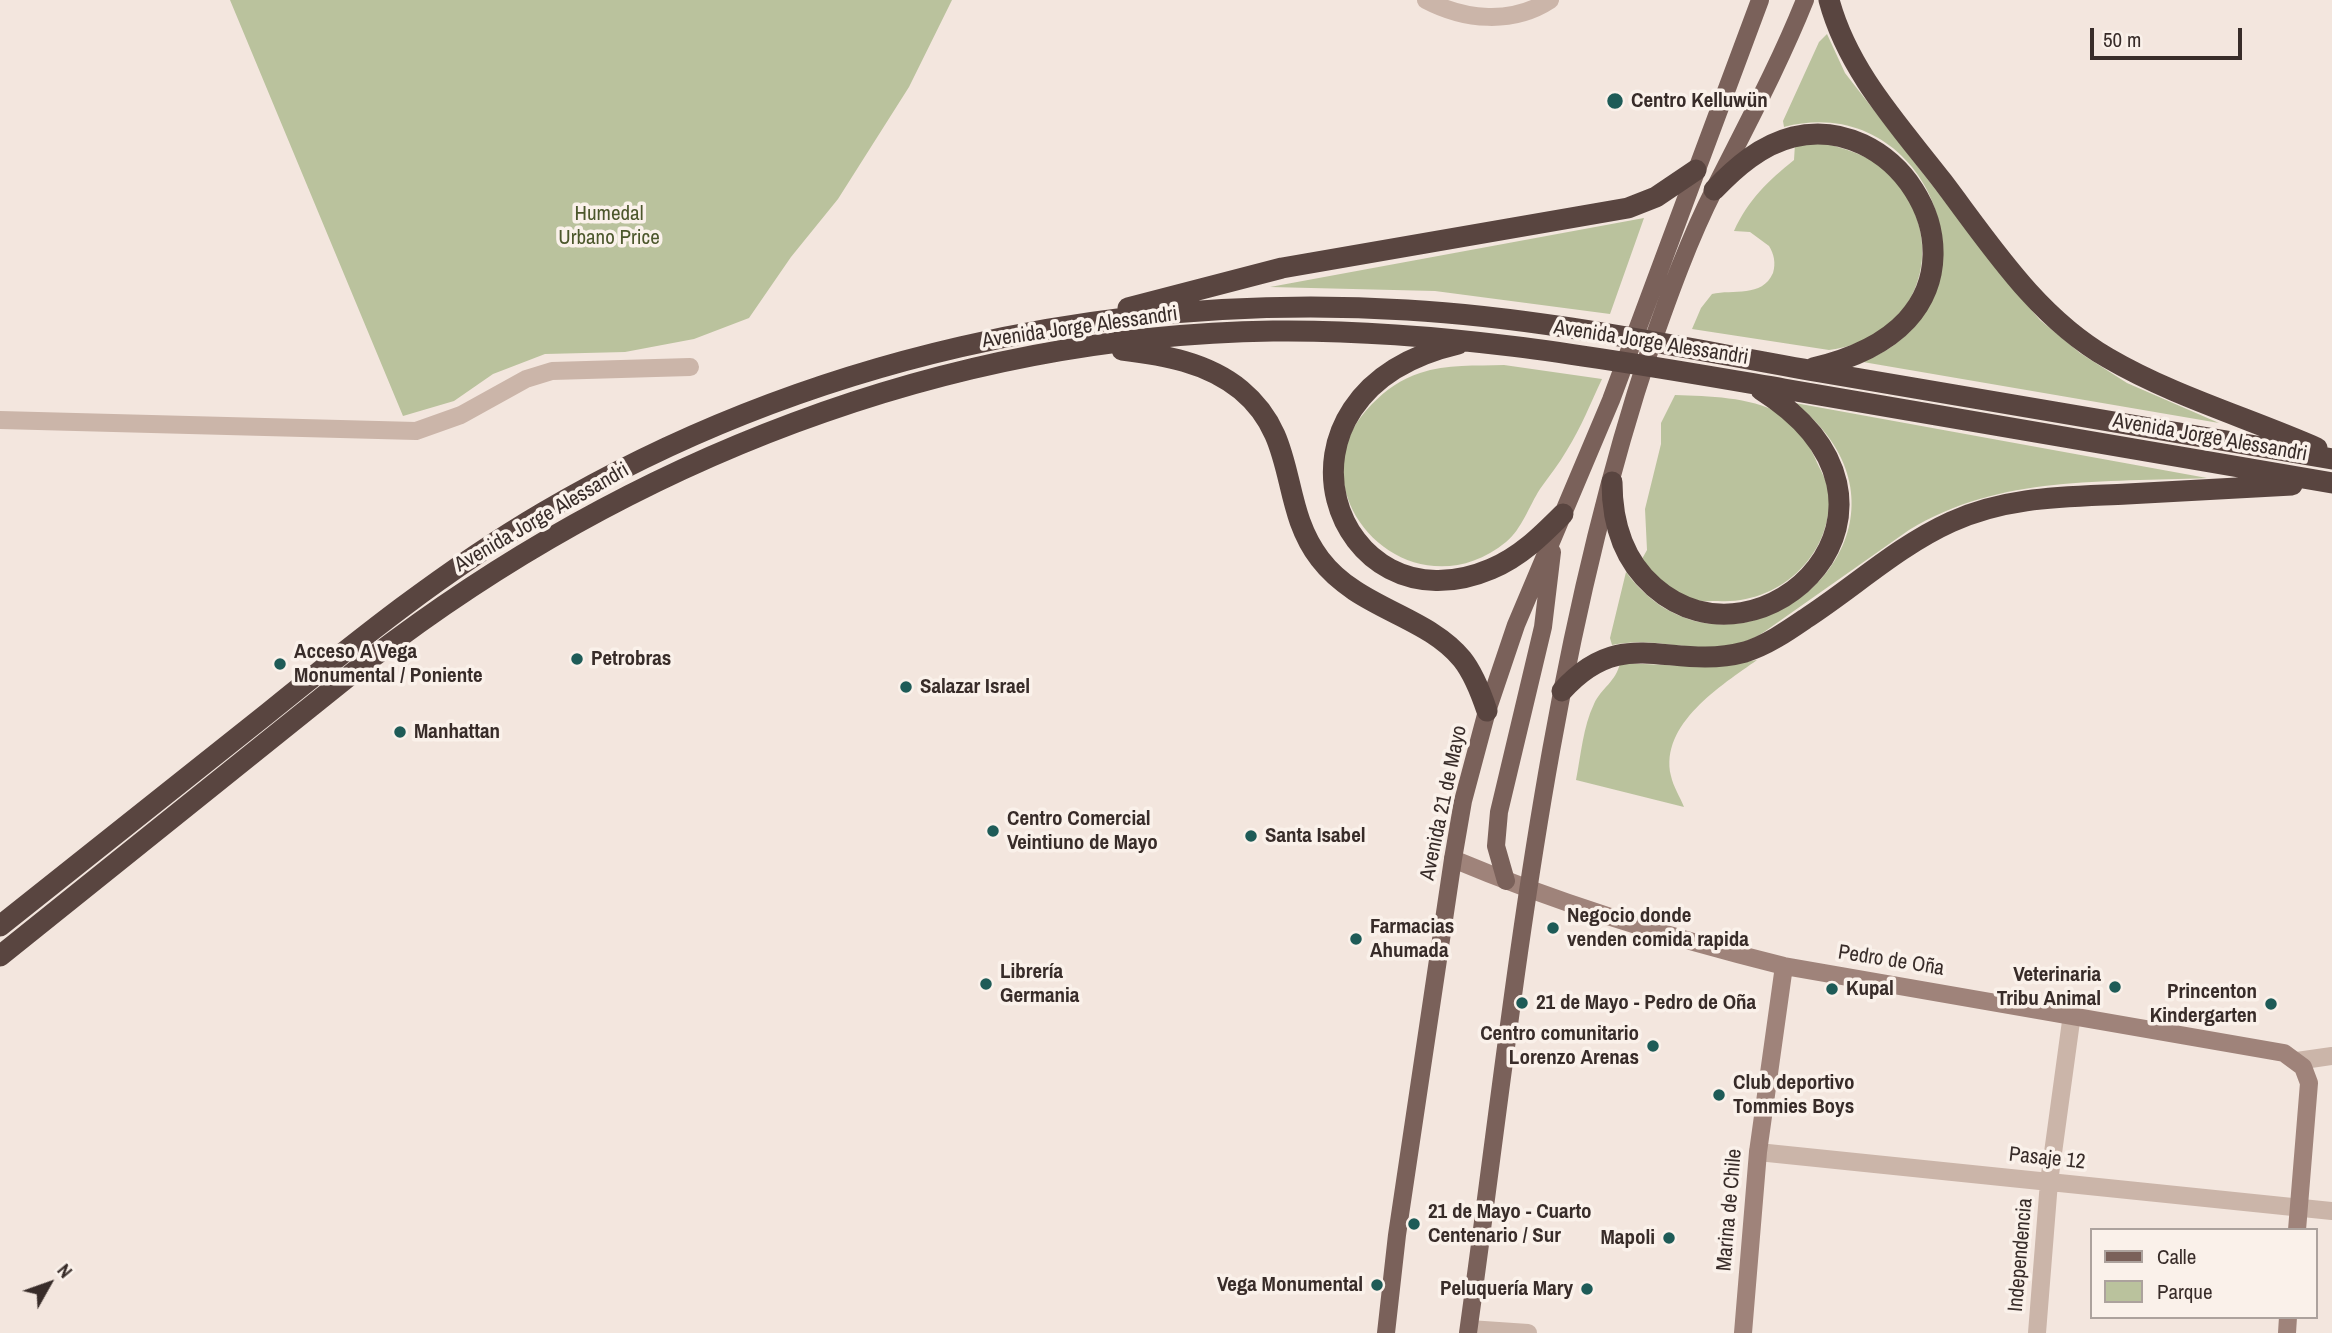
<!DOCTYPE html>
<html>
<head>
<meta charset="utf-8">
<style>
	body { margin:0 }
	#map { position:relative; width:2332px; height:1333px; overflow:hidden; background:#f3e6de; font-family:"Archivo Narrow",sans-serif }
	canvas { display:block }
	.legend { position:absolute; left:2090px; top:1228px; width:228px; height:91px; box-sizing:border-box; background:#faf1ea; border:2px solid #aca29d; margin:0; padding:9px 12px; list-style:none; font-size:21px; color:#382c29 }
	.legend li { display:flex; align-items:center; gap:14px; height:35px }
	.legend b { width:35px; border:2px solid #aca29d }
	.north { position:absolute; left:14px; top:1249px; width:70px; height:70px; -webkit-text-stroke:5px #faf1ea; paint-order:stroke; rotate:50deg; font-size:19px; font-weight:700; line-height:28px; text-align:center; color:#382c29 }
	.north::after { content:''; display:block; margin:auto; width:24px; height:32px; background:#382c29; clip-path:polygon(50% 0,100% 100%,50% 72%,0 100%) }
	.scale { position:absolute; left:2090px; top:28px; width:152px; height:32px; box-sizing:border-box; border:4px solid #382c29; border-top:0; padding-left:9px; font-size:21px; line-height:24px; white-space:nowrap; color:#382c29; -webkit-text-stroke:5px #faf1ea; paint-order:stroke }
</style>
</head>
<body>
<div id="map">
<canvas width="2332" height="1333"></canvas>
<ul class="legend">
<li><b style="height:9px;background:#7a615a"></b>Calle</li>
<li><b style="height:19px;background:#bac29d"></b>Parque</li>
</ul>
<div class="north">N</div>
<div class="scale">50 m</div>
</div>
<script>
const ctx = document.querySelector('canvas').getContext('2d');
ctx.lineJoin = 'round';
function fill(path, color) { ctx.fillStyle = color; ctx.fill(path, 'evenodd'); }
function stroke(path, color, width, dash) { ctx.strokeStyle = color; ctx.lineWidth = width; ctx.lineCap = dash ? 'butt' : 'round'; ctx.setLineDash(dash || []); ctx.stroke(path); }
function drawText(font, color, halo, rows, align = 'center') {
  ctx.font = font + ' "Archivo Narrow",sans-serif'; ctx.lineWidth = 7; ctx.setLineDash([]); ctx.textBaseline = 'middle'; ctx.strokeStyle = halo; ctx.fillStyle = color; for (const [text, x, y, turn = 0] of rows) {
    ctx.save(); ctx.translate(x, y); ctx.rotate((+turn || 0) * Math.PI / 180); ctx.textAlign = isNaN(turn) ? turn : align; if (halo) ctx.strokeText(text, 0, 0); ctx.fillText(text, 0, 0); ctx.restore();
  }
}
const green = new Path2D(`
	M230,0H952L909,87L838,199L791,257L749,318L694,339L625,352L545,354L493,374L454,401L403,416Z
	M1827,34L1845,73L2009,284L2040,320L2080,353L2127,383L2219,423L1863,362C2011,304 1933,88 1784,127L1783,121L1819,42Z
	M1823,143C1847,149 1877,158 1894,178C1951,246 1918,339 1829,350L1692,329L1701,308L1712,294C1733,289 1762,298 1773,273C1776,263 1774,254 1769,246L1750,232L1734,231C1748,200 1768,181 1794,160L1795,144Z
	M1644,218L1610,314L1435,291L1270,287Z
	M1504,365L1602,379C1591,402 1581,428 1567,450C1559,464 1549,476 1540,489C1529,506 1522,529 1506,542C1409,621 1286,490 1372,404C1386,390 1401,379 1420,373C1447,364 1476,366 1504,365Z
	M1675,395C1709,396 1749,397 1780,413C1797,422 1807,441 1815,458C1819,468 1828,482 1829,493C1833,556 1778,605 1718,601C1709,601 1699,602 1691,599C1670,590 1656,577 1642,559L1647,550L1645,509L1661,444V423Z
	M1795,403L2207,478C2104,483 2001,474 1909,530L1764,632C1713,665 1664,633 1612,645L1610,638L1626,572C1731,716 1957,531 1795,403Z
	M1757,660C1722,685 1659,724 1671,776C1673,786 1680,797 1684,807L1576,780C1581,755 1583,727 1594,704C1601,688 1616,682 1620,663L1711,667Z`);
const street = new Path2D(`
	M1426,0C1464,20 1512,25 1550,0
	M0,420L416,431L461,415L526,379L552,371L690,367
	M2297,1061L2332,1056
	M1758,1152L2332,1211
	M1469,1329L1528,1333
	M2037,1333L2049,1182L2072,1014`);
const secondary = new Path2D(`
	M1453,859C1560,904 1671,938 1784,966L2284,1053L2303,1067L2309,1083L2297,1230
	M1743,1333L1758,1152L1784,966
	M2287,1333L2288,1317`);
const primary = new Path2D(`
	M1506,881L1496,846L1499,812L1543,627L1552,552
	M1386,1333L1397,1235L1453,859L1463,801L1487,711L1516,625L1611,400L1760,0
	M1468,1333C1514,1003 1544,667 1650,349C1669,295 1689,239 1715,188C1746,126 1779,65 1805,0`);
const highway = new Path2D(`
	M1829,0C1848,71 1899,125 1943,182C1992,247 2037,317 2108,358C2173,396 2249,418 2317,448
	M1714,190C1736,167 1761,145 1793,137C1892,113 1978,241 1907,320C1883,346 1847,360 1813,368
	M1128,308L1282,268L1628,208L1656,197L1696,170
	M1458,344C1248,393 1334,636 1491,569C1520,557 1541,536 1563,514
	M1122,350C1163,355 1207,362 1241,390C1300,439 1278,504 1320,559C1358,609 1426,615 1462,659C1474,674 1481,693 1487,711
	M1612,482C1612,522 1623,560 1654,587C1762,682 1944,506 1761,390
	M1562,691C1624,622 1670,672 1745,652C1767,645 1786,632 1805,619C1853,588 1898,546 1951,522C2007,496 2067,497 2127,494C2182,491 2237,488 2292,485
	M0,926C89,855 178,784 268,713C357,641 445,570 544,512C804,359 1107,292 1407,310C1546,318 1683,348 1820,372C1991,401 2161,430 2332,459
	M0,956L369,660C628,461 943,336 1273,331C1445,329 1614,360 1784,389C1966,421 2149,452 2332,483`);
const markers = [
	[1615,101,9,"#1e5b57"],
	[577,659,7,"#1e5b57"],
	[280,664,7,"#1e5b57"],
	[906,687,7,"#1e5b57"],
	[400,732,7,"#1e5b57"],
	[993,831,7,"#1e5b57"],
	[1251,836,7,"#1e5b57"],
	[1553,928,7,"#1e5b57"],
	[1356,939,7,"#1e5b57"],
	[986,984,7,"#1e5b57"],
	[2115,987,7,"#1e5b57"],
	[1832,989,7,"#1e5b57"],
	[1522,1003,7,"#1e5b57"],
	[2271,1004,7,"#1e5b57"],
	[1653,1046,7,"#1e5b57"],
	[1719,1095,7,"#1e5b57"],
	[1414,1224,7,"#1e5b57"],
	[1669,1238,7,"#1e5b57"],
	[1377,1285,7,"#1e5b57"],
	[1587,1289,7,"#1e5b57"]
];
const poiNames = [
	["Centro Kelluwün",1631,101],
	["Acceso A Vega",294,652],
	["Monumental / Poniente",294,676],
	["Petrobras",591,659],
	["Salazar Israel",920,687],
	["Manhattan",414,732],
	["Centro Comercial",1007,819],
	["Veintiuno de Mayo",1007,843],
	["Santa Isabel",1265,836],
	["Negocio donde",1567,916],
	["venden comida rapida",1567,940],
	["Farmacias",1370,927],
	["Ahumada",1370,951],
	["Librería",1000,972],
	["Germania",1000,996],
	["Veterinaria",2101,975,"right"],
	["Tribu Animal",2101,999,"right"],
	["Kupal",1846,989],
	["Princenton",2257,992,"right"],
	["Kindergarten",2257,1016,"right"],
	["21 de Mayo - Pedro de Oña",1536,1003],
	["Centro comunitario",1639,1034,"right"],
	["Lorenzo Arenas",1639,1058,"right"],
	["Club deportivo",1733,1083],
	["Tommies Boys",1733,1107],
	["21 de Mayo - Cuarto",1428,1212],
	["Centenario / Sur",1428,1236],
	["Mapoli",1655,1238,"right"],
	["Vega Monumental",1363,1285,"right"],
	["Peluquería Mary",1573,1289,"right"]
];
const parkNames = [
	["Humedal",609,214],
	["Urbano Price",609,238]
];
const streetNames = [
	["Avenida Jorge Alessandri",1080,328,-8],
	["Avenida Jorge Alessandri",1651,343,9],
	["Avenida Jorge Alessandri",2210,438,10],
	["Avenida Jorge Alessandri",542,518,-30],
	["Avenida 21 de Mayo",1444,803,-78],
	["Pedro de Oña",1891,961,9],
	["Pasaje 12",2047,1159,6],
	["Marina de Chile",1730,1210,-85],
	["Independencia",2021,1255,-85]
];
fill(green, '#bac29d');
stroke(street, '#cbb5a9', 18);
stroke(secondary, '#9f837a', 18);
stroke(primary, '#7a615a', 18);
stroke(highway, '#594540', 21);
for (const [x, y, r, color] of markers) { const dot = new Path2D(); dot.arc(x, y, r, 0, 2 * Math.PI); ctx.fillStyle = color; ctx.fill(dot); stroke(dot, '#faf1ea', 2.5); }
drawText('bold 21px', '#382c29', '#faf1ea', poiNames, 'left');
drawText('21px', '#4c572c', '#faf1ea', parkNames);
drawText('21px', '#382c29', '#faf1ea', streetNames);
</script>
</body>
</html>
